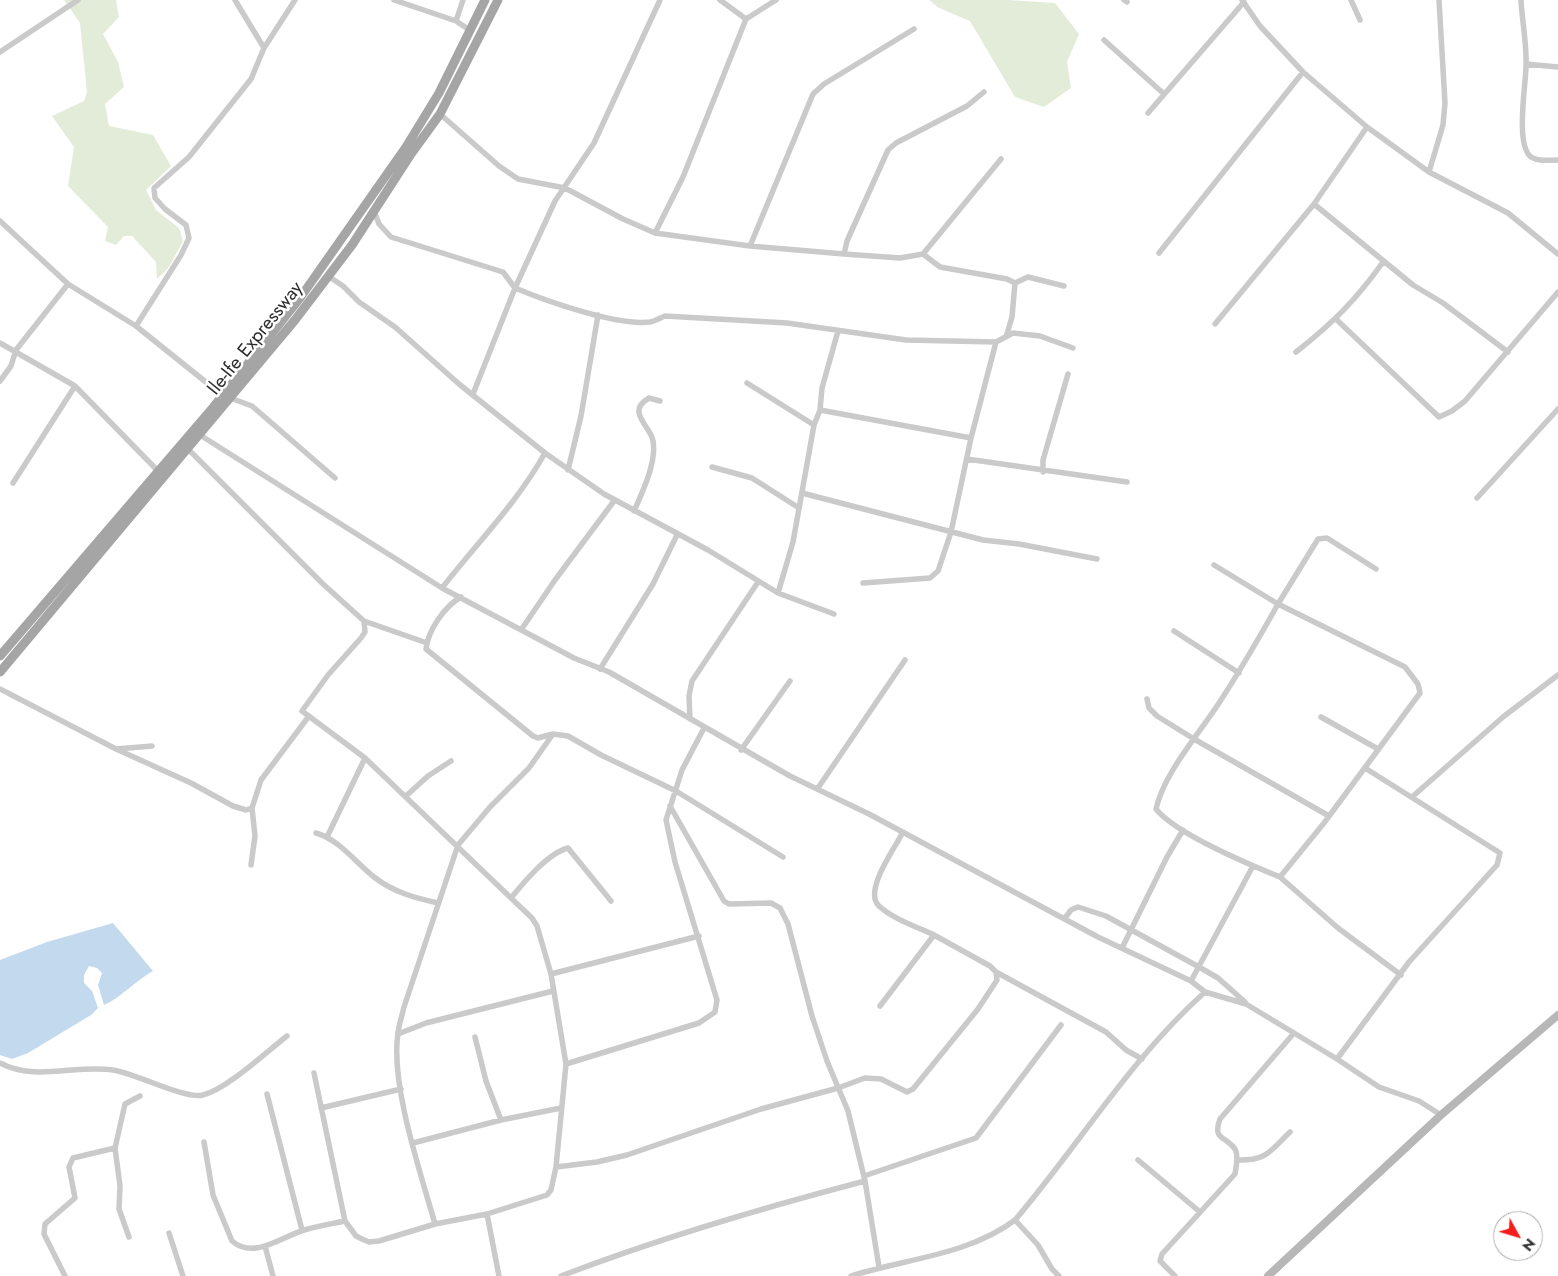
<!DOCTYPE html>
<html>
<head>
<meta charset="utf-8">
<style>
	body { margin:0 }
	#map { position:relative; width:1558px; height:1276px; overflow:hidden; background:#fff; font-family:Jost,sans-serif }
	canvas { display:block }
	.north { position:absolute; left:1493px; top:1211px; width:50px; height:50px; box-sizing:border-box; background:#fff; border:1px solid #ababab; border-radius:50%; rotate:129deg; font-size:14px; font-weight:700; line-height:20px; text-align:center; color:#2d2d2d }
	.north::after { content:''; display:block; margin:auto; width:18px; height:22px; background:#f61e1d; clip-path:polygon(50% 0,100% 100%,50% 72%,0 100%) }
</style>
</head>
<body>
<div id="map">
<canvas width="1558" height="1276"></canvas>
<div class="north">N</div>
</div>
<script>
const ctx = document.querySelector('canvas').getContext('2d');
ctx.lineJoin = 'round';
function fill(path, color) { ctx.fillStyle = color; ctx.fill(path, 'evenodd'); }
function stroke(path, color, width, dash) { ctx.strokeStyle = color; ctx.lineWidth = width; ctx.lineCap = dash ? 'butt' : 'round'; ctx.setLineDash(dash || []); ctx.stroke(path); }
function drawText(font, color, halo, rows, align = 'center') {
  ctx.font = font + ' Jost,sans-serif'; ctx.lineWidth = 5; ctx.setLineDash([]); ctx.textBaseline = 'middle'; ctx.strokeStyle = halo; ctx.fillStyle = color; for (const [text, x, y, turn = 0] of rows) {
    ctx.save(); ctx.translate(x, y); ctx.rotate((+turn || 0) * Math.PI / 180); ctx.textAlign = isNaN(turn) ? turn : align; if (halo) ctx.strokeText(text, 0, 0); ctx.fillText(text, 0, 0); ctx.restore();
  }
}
const green = new Path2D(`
	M64,0H116L119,17L103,34L118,62L124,87L105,104L109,126L153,135L171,166L146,190L156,210L179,228L183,241L169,267L157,279L156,262L132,236H124L116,245L105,241L108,227L68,186L74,147L52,116L84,101L87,92L80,23Z
	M929,0H1008L1055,3L1079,34L1067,62L1071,88L1044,107L1015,97L970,21L939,8Z`);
const water = new Path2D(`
	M113,923L153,971C135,981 122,997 104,1005L98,985L102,973L97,968L89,966L84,975V983L92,991L98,1008L91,1015L28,1053L12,1059L0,1055V960L47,942Z`);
const minor = new Path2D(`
	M394,0L456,21L471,31
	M660,0L594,143L555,201L515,288C546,301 617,326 650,322C655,321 660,318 665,316L787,323L906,340L996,342L1013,333L1040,336L1073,348
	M720,0L746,19
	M1124,0L1127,2
	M1242,0L1260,26L1303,72L1367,127L1429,172L1508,213L1558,254
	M1351,0L1360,20
	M1521,0C1522,21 1527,44 1526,66C1526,84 1515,145 1531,157C1539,162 1550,160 1558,160
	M456,21L463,0
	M1104,40L1164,94
	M264,48L295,0
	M0,52L78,0
	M1526,64L1558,67
	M1148,113L1244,2
	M440,114L499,166L518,179L565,188L623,219L655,233L750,246L844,254L900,258L923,254L1001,159
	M1429,172L1443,125L1445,103L1439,0
	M1314,204L1413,285L1443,303L1508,352
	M374,211L379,224L391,237L503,272L515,288L473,394
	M0,221L68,284L136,326L222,395L252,406L335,478
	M655,233L683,177L746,19L776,0
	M750,246L813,94L824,84L914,29
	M1159,253L1303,72
	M844,254L847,241L888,150L896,143L967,106L984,92
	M923,254L940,267L1007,279L1015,283L1012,317L1006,337
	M328,276L343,286L359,302L395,327L459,384L545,453L604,494L708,550L778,593L834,614
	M1015,283L1028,277L1064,286
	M1337,320L1439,417L1452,411L1465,401L1558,292
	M1215,324L1314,204L1367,127
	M136,326L181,255L189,238L186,225L165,209L155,198L154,188L189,157L251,79L264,48L235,0
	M0,343L75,386L157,470
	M1296,352C1333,323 1356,300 1383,262
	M0,381L11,366L16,350L68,284
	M747,383L814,425
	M820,410L971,438L996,342
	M200,435L442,588L574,658L609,672L790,776L869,814L1098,937L1191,981L1205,992L1246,1004L1337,1059L1379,1087L1419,1101L1441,1115
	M188,449L323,584L364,621L365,632L361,638L328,675L302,711L365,758L511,898L532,918L537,926L551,974L566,1064L556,1167L551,1190L547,1195L487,1214L435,1224L379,1241L369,1242L362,1239L356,1236L345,1221L314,1073
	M967,459L1127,482
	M712,467L752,478L799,508
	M568,470L581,416L598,315
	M1043,472V460L1068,374
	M13,483L75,386
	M802,493L983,540L1019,544L1097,559
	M1477,498L1558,409
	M634,511C642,493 657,462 653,441C651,426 625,412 649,398L660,401
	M1214,565L1278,604C1259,638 1240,671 1219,703C1199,734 1164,773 1156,809C1176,834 1248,864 1280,877
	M1376,569L1327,538L1318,539L1278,604L1405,667L1418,684L1420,693L1324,823L1280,877L1338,928L1401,975
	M863,583L930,578L938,571L951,532L971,438
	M442,588C477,543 517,503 545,453
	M778,593L793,542L814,425L820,410L822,388L838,331
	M461,597C445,606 428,630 426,649L533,736L538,738L553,734
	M364,621L427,643
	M521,630L555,580L614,501
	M1174,631L1239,673
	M600,669L653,584L677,535
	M0,689L116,749L152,746
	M1147,699L1149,708L1157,716L1194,739L1329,816
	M1321,717L1378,749
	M690,719L689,696L692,681L758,582
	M116,749L191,783L233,806L246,810L252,808L261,780L309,716
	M741,750L790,681
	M818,788L905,660
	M406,796L428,776L451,761
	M1412,797L1503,717L1558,675
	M670,806L724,901L729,904L771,903L780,908L788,924L812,1016L827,1061L848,1111L865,1181L879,1267
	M903,832C895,848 863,891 879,906C893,919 917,927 934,935
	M316,833C340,840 355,862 374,877C393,892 415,898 438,903
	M327,837L365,758
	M251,865L255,836L252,808
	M511,898C524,882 548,853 568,848L611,901
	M1065,918L1071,910L1078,907L1106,916L1199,967L1218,978L1245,1002
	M1122,948L1167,857L1183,830
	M996,972L1106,1032L1126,1050L1142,1059
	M551,974L699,936
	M1191,981L1253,866
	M398,1034L426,1023L553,991
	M475,1037L486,1081L501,1120
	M1337,1059L1409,962L1497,865L1500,853L1365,768
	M0,1063C35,1082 76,1064 113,1070C135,1073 186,1100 203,1095C227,1089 266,1052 287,1036
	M566,1064L699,1023L715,1012L717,1000L675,862L666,820L682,770L704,728
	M267,1094L302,1230
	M321,1108L401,1089
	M204,1142L213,1195L232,1241C254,1260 281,1237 304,1230C317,1226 331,1224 345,1221
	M413,1143L501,1120L561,1108
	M1138,1160L1200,1212
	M1237,1160C1267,1161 1270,1151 1290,1132
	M556,1167L597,1162L627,1155L761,1109L838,1088L865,1078L881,1079L907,1092L913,1089L978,1009L997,980L996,972L990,966L934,935L880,1006
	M864,1176L976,1138L1061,1025
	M487,1214L499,1276
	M1015,1220L1038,1245L1052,1269L1059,1276
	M435,1224C421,1174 390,1084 398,1033C399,1024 402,1016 404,1007L458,845L490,807L529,768L553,734L568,736L601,755L676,791L783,857
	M169,1233L183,1276
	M129,1237L119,1209L120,1186L115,1148L125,1104L140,1096
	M265,1246L273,1276
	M65,1276L44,1234L45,1224L75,1198L69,1167L73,1158L115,1148
	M561,1276C660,1238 762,1208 865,1181
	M851,1276C904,1259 969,1255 1015,1220C1079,1145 1131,1058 1205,992
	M1175,1276L1160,1261L1162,1254L1235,1174C1236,1167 1239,1156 1235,1149C1226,1136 1212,1140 1220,1119L1294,1033`);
const secondary = new Path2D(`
	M1268,1276L1441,1115L1558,1015`);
const primary = new Path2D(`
	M0,656L211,410L300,298L406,147L439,93L485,0
	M0,672L295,320L352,245L411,154L440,114L498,0`);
const streetNames = [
	["Ile-Ife Expressway",256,339,-51]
];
fill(green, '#e2ecd9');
fill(water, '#c3daee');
stroke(minor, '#cacaca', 5.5);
stroke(secondary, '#b7b7b7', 8);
stroke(primary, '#a5a5a5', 9);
drawText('19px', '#2d2d2d', '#fff', streetNames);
</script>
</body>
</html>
